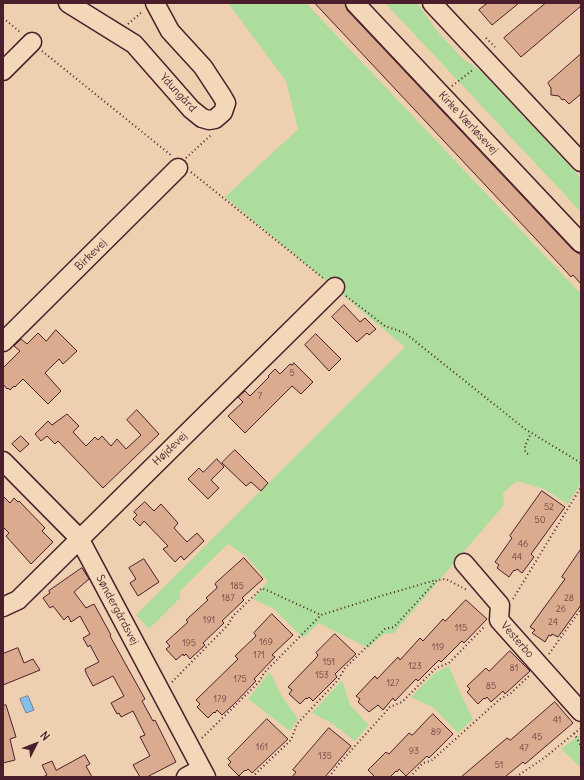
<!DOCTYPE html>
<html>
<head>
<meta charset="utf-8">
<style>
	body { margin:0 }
	#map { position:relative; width:584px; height:780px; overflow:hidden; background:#eed0b1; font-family:Delius,sans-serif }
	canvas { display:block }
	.frame { position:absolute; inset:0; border:4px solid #4a1f2b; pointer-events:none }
	.north { position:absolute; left:16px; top:724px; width:40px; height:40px; -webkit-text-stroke:3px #f2d8b9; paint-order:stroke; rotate:48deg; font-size:11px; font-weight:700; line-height:16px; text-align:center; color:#4a1f2b }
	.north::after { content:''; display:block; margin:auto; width:14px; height:18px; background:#4a1f2b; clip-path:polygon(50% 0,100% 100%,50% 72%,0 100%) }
</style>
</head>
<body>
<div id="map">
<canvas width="584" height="780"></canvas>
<div class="frame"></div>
<div class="north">N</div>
</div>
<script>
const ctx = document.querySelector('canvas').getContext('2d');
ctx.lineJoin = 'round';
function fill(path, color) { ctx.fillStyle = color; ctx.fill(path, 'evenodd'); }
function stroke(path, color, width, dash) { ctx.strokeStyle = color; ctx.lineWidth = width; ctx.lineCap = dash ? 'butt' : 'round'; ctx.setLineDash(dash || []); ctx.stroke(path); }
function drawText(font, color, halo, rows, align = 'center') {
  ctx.font = font + ' Delius,sans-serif'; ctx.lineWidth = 3; ctx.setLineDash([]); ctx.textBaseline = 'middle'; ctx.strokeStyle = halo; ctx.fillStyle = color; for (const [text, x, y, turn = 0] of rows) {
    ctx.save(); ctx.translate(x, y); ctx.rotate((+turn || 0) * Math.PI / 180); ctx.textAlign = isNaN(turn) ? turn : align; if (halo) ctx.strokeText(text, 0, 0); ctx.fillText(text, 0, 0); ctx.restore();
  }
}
const green = new Path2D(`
	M228,3H306L581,294V483L568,504L544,489L517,481L503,493L504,505L394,633L384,634L368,648L319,623L303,638L274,609L253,599L268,581L246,556L228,544L180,591V598L149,629L136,615L405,347L225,197L298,129L286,81Z
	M385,3H417L437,31L462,58L481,71L581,178V212Z
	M449,666L458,688L473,719L458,733L434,708L411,697L435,673Z
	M270,672L281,695L298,719L290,731L248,699Z
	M342,680L350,705L369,725L355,741L333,724L312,713Z
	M581,734V768L561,749Z`);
const water = new Path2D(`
	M28,696L34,710L26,713L20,699Z`);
const building = new Path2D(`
	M315,3H345L347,10L573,250L581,255V284L573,275L571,277L563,268Z
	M488,3H519L492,25L479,10Z
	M546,3H581V6L521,57L504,38Z
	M581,54V94L569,104L564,99L562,100L559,96L551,95V88L548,83Z
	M344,305L360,322L365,318L376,329L369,335L367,333L357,342L332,317Z
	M56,330L77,351L63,364L59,359L45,373L61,391L48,404L23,379L15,387L14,386L10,390L8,388L7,389L3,384V368L20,351L14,346L21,339L27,344L38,333L46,341Z
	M316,334L341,359L329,371L305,345Z
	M294,363L313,382L301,394L292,386L245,433L228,416L243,402L238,397L245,391L250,396L269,377L268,376L275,369L280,374L290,364L292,365Z
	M137,410L159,434L103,488L58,441L55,444L47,436L41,441L35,434L48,421L52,425L67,414L79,426L73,432L86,446L95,437L98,440L102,436L111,446L117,439L126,449L141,435L127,420Z
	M21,436L29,444L20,452L12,444Z
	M235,450L268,483L261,491L251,482L246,486L222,463Z
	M217,459L224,467L211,480L219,488L208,499L188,479L199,468L203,472Z
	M542,491L565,507L531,554L534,557L522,573L517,569L515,571L514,570L509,577L497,568L499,565L495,562L512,538L510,536Z
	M3,496L10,503L14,498L18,502L19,501L45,528L42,531L53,542L31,564L6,536L9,533L3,527Z
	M145,502L154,511L161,504L178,523L174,528L187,542L197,533L204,541L184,560L181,556L175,562L163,549L168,546L144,521L140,526L133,519L137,515L134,512Z
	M581,549V605L558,637L552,634L551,636L549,635L545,642L532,633L535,630L530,627L565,579L562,577Z
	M244,558L263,579L242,598L244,600L222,621L224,623L203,643L205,645L190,659L186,654L184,656L183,654L176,660L166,649L170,646L166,642L188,622L186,620L208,600L206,598L217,588V587L215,584Z
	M144,559L159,582L138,596L130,583L136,579L129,568Z
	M82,568L89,579L74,592L86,608L94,604L111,635L110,636L145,699L142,701L153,721L155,720L176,762L147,777H140L133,765L150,756L140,737L145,735L133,711L121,717L119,713L117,714L111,703L124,696L113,676L93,686L86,673L85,669L99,662L90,645L88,647L83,638L90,634L80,616L71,622L68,616L64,620L53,606L50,608L43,598L50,593L49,591Z
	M466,600L487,619L464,643L462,641L441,662L439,660L418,681L416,679L395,701L393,698L383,710L378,705L369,712L358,702L360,699L356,696L375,676L377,679L398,657L400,660L420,638L423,641L443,619L445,621Z
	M272,614L293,635L272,655L275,657L254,679L256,681L233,705L222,715L217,710L215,713L214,712L208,718L197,707L200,704L196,700L238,659L235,656L256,636L254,633Z
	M335,634L356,654L335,674L337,677L313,701L309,697L307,699L306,698L300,704L289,694L292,690L288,687L316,658L318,655L316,653Z
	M18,648L24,663L33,659L40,670L3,685V654Z
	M510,651L530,671L505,694L503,691L491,702L487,697L485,699L484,698L478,704L467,692L470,689L467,686L486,668L489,671Z
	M555,702L573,723L525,764L523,762L505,777H461L507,738L510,740Z
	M6,705L16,737L10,739L15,760L3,763V706Z
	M433,714L453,734L429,758L427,756L406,776L399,769L397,772L396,771L390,777H375L368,770L386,752L389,754L409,733L412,735Z
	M267,719L288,739L252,773L248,769L246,771L245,770L239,776L228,765L231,762L228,759Z
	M329,728L351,746L325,777H292L296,772L293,770Z
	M85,755L90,764L86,766L92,777H43L47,775L42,765L52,761L56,770Z`);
const path = new Path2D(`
	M3,18L20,32
	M128,24L143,11
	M486,38L495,47
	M42,51L172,156
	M452,86L474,69
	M186,158L211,135
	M191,172L323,278
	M346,296L385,326L405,333L525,429L581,463
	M528,454L525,452V446L531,433
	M513,599L581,487
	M549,654L581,609
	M172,682L228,625L233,616L262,588L321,615
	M574,733L581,746
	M202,738L259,682L264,673L321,615L381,596L436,580
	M252,777L291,740L297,724L338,680L345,668L385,629L394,627L437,580L446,579L467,590
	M329,777L338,765L390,707L402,702L436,668L449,663L485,626
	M410,777L423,763L431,761L500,699L510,694L529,676
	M516,777L544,758L581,728`);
const minor = new Path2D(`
	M68,3L134,44L191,109L202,118L209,120L215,119L223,112L226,103L222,96L203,67L170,31L155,3
	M355,3L581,243
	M432,3L581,162
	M3,71L32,42
	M3,342L178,168
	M3,461L79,538L206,777
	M464,563L500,605L499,620L581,712
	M3,607L18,600L335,287
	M186,777L201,769`);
const numberNames = [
	["5",292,373],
	["7",260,396],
	["52",549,507],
	["50",540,520],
	["46",523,544],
	["44",517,557],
	["185",237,586],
	["187",228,598],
	["28",569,598],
	["26",561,609],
	["191",209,620],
	["24",553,622],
	["115",461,628],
	["169",266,642],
	["195",189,643],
	["119",438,647],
	["171",259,655],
	["151",329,662],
	["123",415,666],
	["81",514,668],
	["153",322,675],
	["175",240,679],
	["127",393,683],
	["85",491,686],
	["179",220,699],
	["41",557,720],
	["89",436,732],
	["45",537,737],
	["161",262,747],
	["47",524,748],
	["93",414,751],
	["135",325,756],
	["51",499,765]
];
const streetNames = [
	["Ydungård",178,93,47],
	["Kirke Værløsevej",468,123,47],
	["Birkevej",91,255,-45],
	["Højdevej",170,449,-44],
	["Søndergårdsvej",117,610,62],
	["Vesterbo",517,640,49]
];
fill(green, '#addd9d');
fill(water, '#87c0e6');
stroke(water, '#6f809b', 1);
fill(building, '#daab8e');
stroke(building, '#4a1f2b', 1);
stroke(minor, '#4a1f2b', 21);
stroke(path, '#4a1f2b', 2, [1, 3]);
stroke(minor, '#f2d8b9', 18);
drawText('9px', '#6e4244', null, numberNames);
drawText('11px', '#4a1f2b', '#f2d8b9', streetNames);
</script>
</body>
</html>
